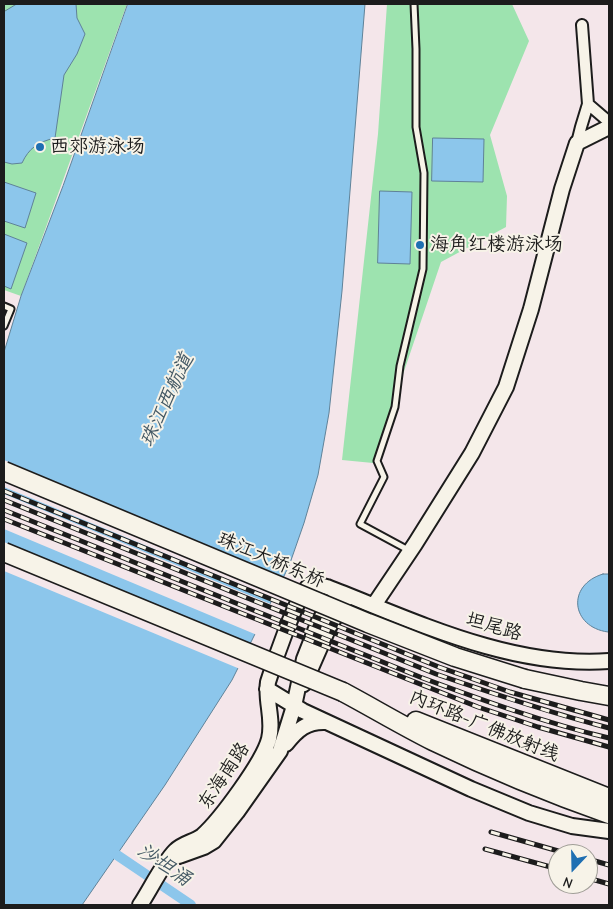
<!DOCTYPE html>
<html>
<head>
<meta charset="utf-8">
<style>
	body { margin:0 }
	#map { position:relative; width:613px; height:909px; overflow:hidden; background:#f4e6ea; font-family:"Comic Neue",sans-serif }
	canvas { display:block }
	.frame { position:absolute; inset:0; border:5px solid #1c1c1c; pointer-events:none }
	.north { position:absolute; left:548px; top:844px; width:50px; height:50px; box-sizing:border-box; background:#f7f3e8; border:1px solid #9f9d96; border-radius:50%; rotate:201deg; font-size:14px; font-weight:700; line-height:20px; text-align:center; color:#1c1c1c }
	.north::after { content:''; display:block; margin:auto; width:18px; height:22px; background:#1f6fb2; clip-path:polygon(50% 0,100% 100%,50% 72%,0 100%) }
</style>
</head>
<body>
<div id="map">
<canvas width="613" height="909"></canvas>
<div class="frame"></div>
<div class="north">N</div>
</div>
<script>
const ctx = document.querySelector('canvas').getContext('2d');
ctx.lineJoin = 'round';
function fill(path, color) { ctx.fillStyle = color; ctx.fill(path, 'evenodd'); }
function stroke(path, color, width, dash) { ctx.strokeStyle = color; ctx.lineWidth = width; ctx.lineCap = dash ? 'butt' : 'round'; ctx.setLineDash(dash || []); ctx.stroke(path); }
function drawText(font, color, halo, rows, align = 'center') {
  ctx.font = font + ' "Comic Neue","LXGW WenKai TC",sans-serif'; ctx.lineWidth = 4; ctx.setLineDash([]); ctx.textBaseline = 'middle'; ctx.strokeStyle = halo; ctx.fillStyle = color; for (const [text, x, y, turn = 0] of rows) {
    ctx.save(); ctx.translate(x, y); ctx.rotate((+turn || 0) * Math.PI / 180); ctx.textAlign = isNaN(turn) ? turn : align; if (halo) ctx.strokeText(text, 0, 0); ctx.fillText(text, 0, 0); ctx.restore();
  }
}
const green = new Path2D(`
	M4,4H127L21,296L4,290Z
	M387,4H512L529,41L490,135L507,196L506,227L441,262L373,463L342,460L378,134Z`);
const water = new Path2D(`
	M17,4H76L77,18L85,34L77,54L64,75L55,138C38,142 29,148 22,163L12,164L4,162V12Z
	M128,4H365L342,291L329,413L318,475L304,523L289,566L232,680L165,785L82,905H4V352L21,296L63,186Z
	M433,138L484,139L483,182L432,181Z
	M4,182L36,193L25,228L4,221Z
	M380,191L412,192L410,264L378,263Z
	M4,234L27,243L11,289L4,286Z
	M603,574H609V632H608C571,627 566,585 603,574Z`);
const pier = new Path2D(`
	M4,460L286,578L275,599L4,487Z
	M4,494L273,605L257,635L4,529Z
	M4,542L252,644L240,669L4,571Z`);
const canal = new Path2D(`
	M117,855L191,905`);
const lane = new Path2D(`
	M4,306L11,309L4,326
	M410,551L360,524L384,477L377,461L395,407L400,366L423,269L424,173L416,127V49L414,4`);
const street = new Path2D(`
	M582,25L588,104L609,122
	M577,143L581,127L588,104`);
const secondary = new Path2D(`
	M374,605L415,544L472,453L506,387L531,309L562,189L577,143L609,127
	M304,684L329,627L344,602
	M267,689L303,711L471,789L529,813L572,826L609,831
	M286,744C297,730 307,721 326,722
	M179,856L204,847L214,841L237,812L280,751L294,706L304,659L319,621L333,601
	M140,905C150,890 163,863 175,851C183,843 194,842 202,836C220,820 263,762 269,739C274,719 265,701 268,682C273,666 297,593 309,586C315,583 322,586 327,587C417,622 511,668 609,661`);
const highway = new Path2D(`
	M525,679L581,691L609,696
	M343,692C373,708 403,726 433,741C491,769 549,793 609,814
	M416,721L609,798`);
const rail = new Path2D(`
	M4,491L439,667L510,692L609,720
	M4,500L436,674C494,694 551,713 609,728
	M4,510L420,677C482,700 545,723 609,738
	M4,519L478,707L538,727L609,747
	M491,832L569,854
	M485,849L558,869
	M588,859L609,865
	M588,878L609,884`);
const highwayBridge = new Path2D(`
	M4,471L368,623L455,657L525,679
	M4,552L343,692`);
const markers = [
	[40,147,5,"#1f6fb2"],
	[420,245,5,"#1f6fb2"]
];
const poiNames = [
	["西郊游泳场",50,147],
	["海角红楼游泳场",430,245]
];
const streetNames = [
	["珠江大桥东桥",271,560,23],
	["坦尾路",494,627,16],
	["内环路-广佛放射线",484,726,22],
	["东海南路",224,776,-56]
];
const waterNames = [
	["珠江西航道",167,400,-65],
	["沙坦涌",164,865,34]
];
fill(green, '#9de3af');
fill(water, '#8cc6eb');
stroke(water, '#5f8298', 1);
fill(pier, '#f4e6ea');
stroke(canal, '#8cc6eb', 10);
stroke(lane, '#1c1c1c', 9);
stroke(street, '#1c1c1c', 14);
stroke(secondary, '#1c1c1c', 18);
stroke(highway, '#1c1c1c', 21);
stroke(lane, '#f7f3e8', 5);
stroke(street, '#f7f3e8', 10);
stroke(secondary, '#f7f3e8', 14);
stroke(highway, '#f7f3e8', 18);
stroke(rail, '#1c1c1c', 5);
stroke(rail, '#f7f3e8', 3, [9]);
stroke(highwayBridge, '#1c1c1c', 21, []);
stroke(highwayBridge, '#f7f3e8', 18);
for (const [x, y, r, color] of markers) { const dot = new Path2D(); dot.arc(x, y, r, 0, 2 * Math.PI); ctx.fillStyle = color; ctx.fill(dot); stroke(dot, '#f7f3e8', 2); }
drawText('19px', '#1c1c1c', '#f7f3e8', poiNames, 'left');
drawText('19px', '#1c1c1c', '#f7f3e8', streetNames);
drawText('italic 20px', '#435864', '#f7f3e8', waterNames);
</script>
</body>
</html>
